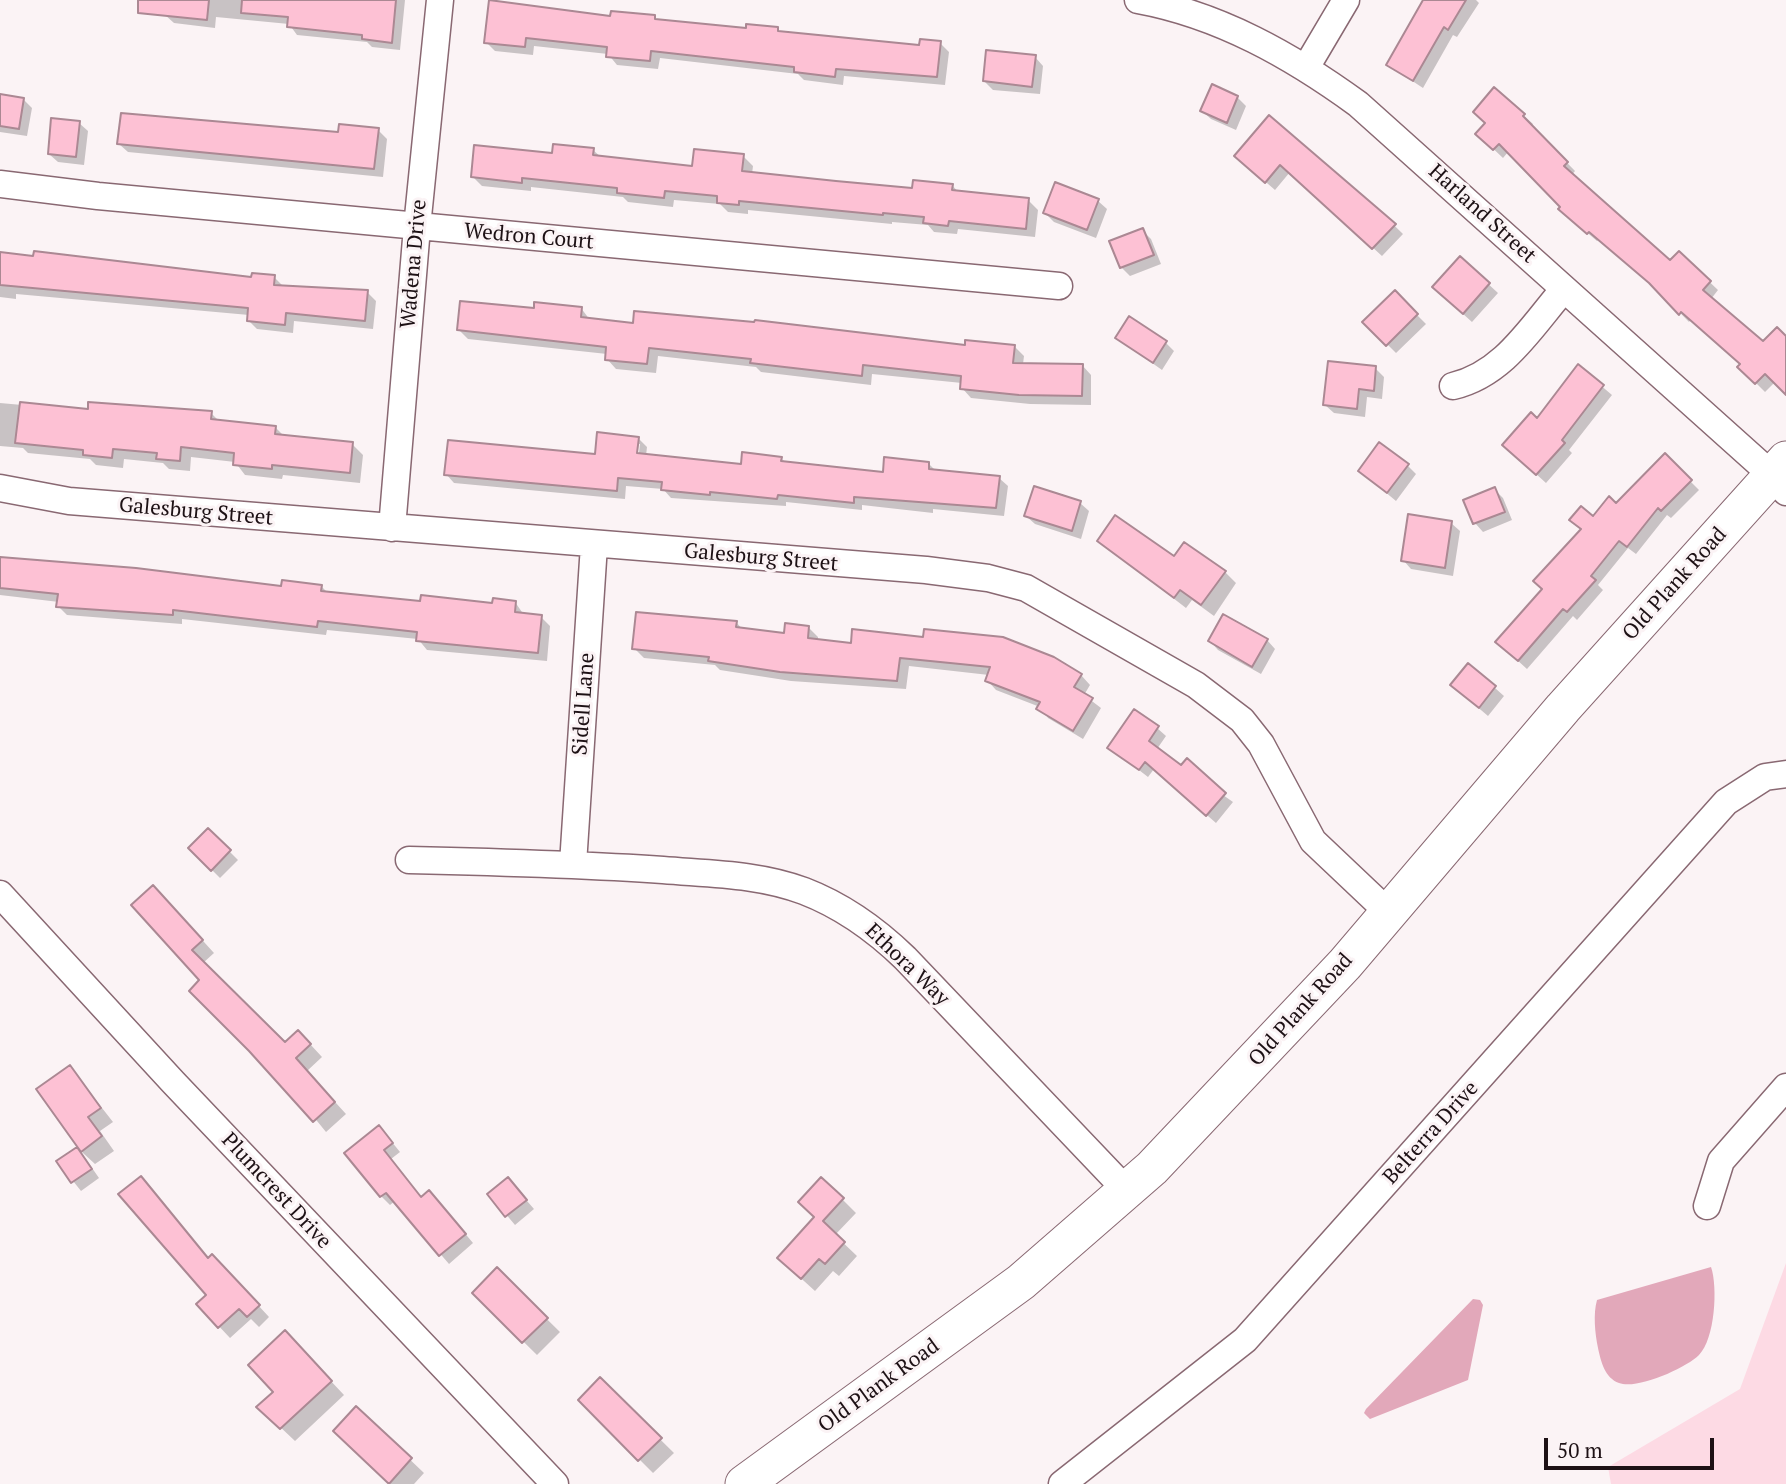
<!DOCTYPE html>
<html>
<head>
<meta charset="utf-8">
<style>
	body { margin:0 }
	#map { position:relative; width:1786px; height:1484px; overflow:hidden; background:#fbf3f5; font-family:"PT Serif",serif }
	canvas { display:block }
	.scale { position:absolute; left:1544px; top:1438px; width:170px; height:32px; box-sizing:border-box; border:4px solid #1d1115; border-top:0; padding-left:9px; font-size:21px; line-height:24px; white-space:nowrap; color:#1d1115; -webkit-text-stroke:5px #fbf3f5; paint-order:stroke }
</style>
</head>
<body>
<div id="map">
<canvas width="1786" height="1484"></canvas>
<div class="scale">50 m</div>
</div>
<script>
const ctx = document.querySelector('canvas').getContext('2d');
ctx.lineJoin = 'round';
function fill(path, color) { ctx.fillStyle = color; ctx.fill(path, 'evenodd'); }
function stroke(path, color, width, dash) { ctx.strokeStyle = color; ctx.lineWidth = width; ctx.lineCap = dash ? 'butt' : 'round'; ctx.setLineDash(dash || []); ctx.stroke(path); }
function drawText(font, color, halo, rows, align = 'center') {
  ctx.font = font + ' "PT Serif",serif'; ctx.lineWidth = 6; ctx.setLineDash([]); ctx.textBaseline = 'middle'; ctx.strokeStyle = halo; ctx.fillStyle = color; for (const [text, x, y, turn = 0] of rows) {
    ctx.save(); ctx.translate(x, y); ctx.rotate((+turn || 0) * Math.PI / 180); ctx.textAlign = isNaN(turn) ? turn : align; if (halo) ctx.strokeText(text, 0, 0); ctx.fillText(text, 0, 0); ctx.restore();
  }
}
const green = new Path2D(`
	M1786,1263V1484H1611L1608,1467L1740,1389Z`);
const water = new Path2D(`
	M1711,1267C1718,1287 1715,1339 1699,1355C1686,1368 1637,1390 1619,1383C1605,1378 1601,1362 1598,1348C1595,1333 1593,1314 1597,1300Z
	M1473,1299L1480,1300L1483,1305L1468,1380L1370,1419L1364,1413L1366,1409Z`);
const shadow = new Path2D(`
	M166,0H405L400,50L372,47L367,42L297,35L289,24L216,17L215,28L174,23L165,15Z
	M1426,0H1476L1479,3L1457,37L1453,35L1423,88L1388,65Z
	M654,17L658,21L747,30L777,29L781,33L921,47L940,43L949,52L945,85L844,76L843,85L804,80L798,74L660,58L658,69L617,65L608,54L534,46L533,55L495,51L486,42L612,18Z
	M1035,57L1043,66L1040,94L993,90L984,81Z
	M1495,89L1533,124L1531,126L1575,171L1571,176L1670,263L1679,253L1718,290L1711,299L1763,344L1786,338V392L1775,382L1765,392L1740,367L1742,364L1691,319L1689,322L1658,290L1599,239L1597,241L1569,217L1508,152L1503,158L1486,142Z
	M0,96L23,99L32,108L27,136L0,132Z
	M1237,97L1246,106L1236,130L1211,119L1202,111Z
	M1269,118L1367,203L1369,201L1403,234L1382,256L1290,172L1275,190L1245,164Z
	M79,123L88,131L84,165L58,162L49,154Z
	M378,130L387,139L383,177L128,152L119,144Z
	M593,150L602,158L694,168L743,156L753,166L752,174L914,190L952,185L959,193L1028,200L1038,210L1035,237L958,229L957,234L934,232L928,225L892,222V224L748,210V214L728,212L720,204L674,200L673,207L628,202L623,197L531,187V191L482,186L473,177L554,155Z
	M1056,184L1098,201L1107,209L1096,238L1054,222L1045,213Z
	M1142,230L1151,239L1161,264L1130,276L1121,267Z
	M0,254L253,279L274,277L283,286L367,292L376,301L373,329L294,321L293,333L257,329L248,320L249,315L16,294V299L0,297Z
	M1460,258L1498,293L1472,322L1443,296Z
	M1395,293L1426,324L1396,353L1365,322Z
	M581,308L590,320L966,347H1015L1024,356L1023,364L1082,365L1091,375V405L1030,404L971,398L962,388V383L872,374L871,385L761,372L756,367L658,356L656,373L616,369L607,359V354L468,339L459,330L535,310Z
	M1117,338L1165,342L1174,351L1162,370Z
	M1579,367L1612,395L1569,450L1572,453L1546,483L1513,453Z
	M1375,368L1384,377L1382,399L1367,397L1365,417L1334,413L1325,405Z
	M0,403L89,411L211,413L220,422L276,428L285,437L352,444L363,455L360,483L283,475L282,479L245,475L235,462L191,457L190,471L169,469L163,463L124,459L123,468L96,465L90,459L28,453L23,448L0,446Z
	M638,438L647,447L646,456L742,466L781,458L786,463L884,473L929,464L936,471L999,478L1008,486L1004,516L933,509V513L862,505V510L786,502V506L671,498L663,489L626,486L625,499L454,483L446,474L597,456ZM637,444H640L638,462H635Z
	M1665,456L1699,490L1671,518L1667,515L1636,554L1628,548L1598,585L1603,590L1577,620L1573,616L1527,669L1506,650L1544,589L1594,518L1617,505Z
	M1408,466L1416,474L1396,501L1360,471Z
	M1494,489L1503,498L1512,520L1483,532L1475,523Z
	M1080,503L1089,511L1081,539L1035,524L1026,516Z
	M1451,523L1460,531L1453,576L1411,569L1403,560Z
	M1099,541L1225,572L1236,583L1214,616L1192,600L1186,608Z
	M0,558L283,588L321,586L328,593L422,603L515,602L524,615L541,617L550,626L547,661L427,650L418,639L327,630L326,635L182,619V624L67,615L58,606L59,602L0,595Z
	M736,622L743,630L786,635L809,628L818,637V641L1081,675L1090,685L1084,695L1101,708L1083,739L1048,718L1040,707L996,690L987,680L989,675L909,666L906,689L791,681L720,670L715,665L644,658L634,648Z
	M1267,640L1275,649L1261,674L1218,650L1210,641Z
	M1469,665L1504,696L1488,716L1461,693Z
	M1157,728L1166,736L1157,749L1233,802L1216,823L1154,769L1148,777L1109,747Z
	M208,830L238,860L220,878L190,848Z
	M165,899L214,953L203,963L285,1044H310L322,1057L307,1071L346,1114L326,1132L202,980Z
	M70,1067L113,1122L100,1131L114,1151L95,1164L83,1153L38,1090Z
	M387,1136L400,1152L391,1159L422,1198L438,1201L473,1243L449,1264L395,1201L390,1205L381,1196L347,1153Z
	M83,1155L99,1178L81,1191L58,1162Z
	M141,1178L209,1259L223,1267L269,1317L259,1327L251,1319L230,1338L198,1304L208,1295Z
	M508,1179L534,1209L515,1225L489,1194Z
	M842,1199L856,1213L835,1235L857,1256L839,1276L833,1271L815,1291L793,1271L816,1218Z
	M497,1270L560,1332L537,1355L474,1293Z
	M298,1346L344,1395L295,1441L259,1407L275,1392Z
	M600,1380L674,1453L653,1473L580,1400Z
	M356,1408L424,1473L414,1484H391L348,1444Z`);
const building = new Path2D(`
	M138,0H209L207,20L138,13Z
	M242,0H396L392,43L362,39V35L287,27L288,17L241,13Z
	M489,0L610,16L611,11L655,15V19L746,28V24L778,27V31L919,45L920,39L941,41L937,77L836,69L835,77L794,72V67L651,51L650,61L606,57L607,47L526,38L525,47L484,43Z
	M1423,0H1466L1448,30L1444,27L1413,81L1386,65Z
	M986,50L1036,55L1032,87L983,81Z
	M1212,84L1238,96L1227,123L1200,111Z
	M1494,87L1525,114L1523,116L1568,162L1564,166L1670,260L1679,251L1711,281L1703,290L1763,341L1777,327L1786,336V395L1765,374L1755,384L1737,367L1740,364L1681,312L1679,315L1649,283L1589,232L1587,234L1558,209L1560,207L1499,144L1493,150L1475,134L1485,123L1473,112Z
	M0,94L24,98L19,129L0,126Z
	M121,113L338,132L339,124L379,128L374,169L117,144Z
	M1269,115L1396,224L1372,249L1280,165L1265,183L1234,156Z
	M51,118L80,121L76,157L48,154Z
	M553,144L594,148L593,155L692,166L694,149L744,154L742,171L836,181L912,188L913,180L953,184L952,190L1029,198L1026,229L949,221L948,226L923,223L924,217L883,213V215L739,201V205L717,203V196L665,191L664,198L617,193V188L522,178V183L471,177L474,145L552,153Z
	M1055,182L1099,199L1087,230L1043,213Z
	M1143,228L1154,255L1120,268L1109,241Z
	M34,251L251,277L252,273L275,275L274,285L368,290L365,321L286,313L285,325L247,321L248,308L0,285V252L33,256Z
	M1460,256L1490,283L1463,314L1432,287Z
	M1395,290L1418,314L1386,346L1362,322Z
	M460,301L534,308V302L582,307L581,317L633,323L634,311L754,322L755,320L965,345V340L1015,345L1013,363L1083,364L1082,396L1019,395L960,389L961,376L863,365L862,376L750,363L751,359L649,348L647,364L605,360L606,347L457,330Z
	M1129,316L1167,341L1153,363L1115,338Z
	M1328,361L1376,366L1374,391L1359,389L1357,409L1323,405Z
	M1578,364L1604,385L1562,440L1565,443L1536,475L1502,445L1531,412L1537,418Z
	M20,402L88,409V402L212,411L211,419L276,426L275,434L353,442L350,473L272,465V469L233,465L234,453L181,447L180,461L156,459L157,453L113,449L112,458L83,455V450L15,443Z
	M597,432L639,437L637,453L741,464L742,452L782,457L781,461L883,472L884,457L929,462V469L1000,476L996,508L854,497V503L778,495L777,499L710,492V495L661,490L662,482L618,478L617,491L444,475L448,440L595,454Z
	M1379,442L1409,464L1387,493L1358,471Z
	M1665,453L1692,480L1661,511L1658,508L1627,547L1619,541L1591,576L1596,580L1567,612L1563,609L1518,661L1495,642L1542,589L1533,581L1581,529L1569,520L1581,506L1593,516L1609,496L1616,503Z
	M1034,486L1081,501L1072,531L1024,516Z
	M1495,487L1505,512L1473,524L1463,500Z
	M1408,514L1452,521L1445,568L1401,561Z
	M1115,515L1174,556L1184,542L1226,571L1201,605L1180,590L1174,598L1097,541Z
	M0,557L136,568L281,586L282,580L322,585L321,591L420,601L421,595L492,603L493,598L516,601L515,612L542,615L538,653L416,641L417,632L318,621L317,627L173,610V615L56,607L58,594L0,588Z
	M636,612L737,621L736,627L784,633L785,623L809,626L808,638L851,643L852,629L923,637L924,629L1003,637L1054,657L1082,674L1074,687L1093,698L1073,731L1036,709L1040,702L985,681L990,667L900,658L897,681L780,672L708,661L709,657L632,649Z
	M1223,614L1268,639L1252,667L1208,641Z
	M1468,663L1496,686L1479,708L1450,685Z
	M1134,709L1159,726L1149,741L1181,765L1187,758L1226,793L1206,816L1145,762L1139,770L1107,748Z
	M208,828L231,850L211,871L188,848Z
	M153,885L203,940L192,950L285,1042L298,1030L311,1044L296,1058L335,1102L313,1122L249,1051L189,991L199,980L131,905Z
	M70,1065L101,1108L88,1117L102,1136L81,1152L36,1089Z
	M379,1125L393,1143L384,1150L421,1197L429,1190L466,1234L439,1256L386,1193L380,1197L344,1153Z
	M77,1147L92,1169L71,1183L56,1161Z
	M141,1176L208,1258L212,1254L260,1305L247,1317L239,1309L218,1328L196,1304L206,1295L118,1194Z
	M508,1177L527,1200L505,1217L487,1194Z
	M821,1177L844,1198L823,1221L845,1242L825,1264L819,1259L801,1279L777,1258L814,1217L798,1202Z
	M497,1267L548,1318L522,1343L472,1293Z
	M285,1330L332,1381L280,1429L256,1407L273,1392L248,1365Z
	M600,1377L662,1438L638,1461L578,1400Z
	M356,1406L412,1458L389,1484L333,1431Z`);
const street = new Path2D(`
	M1138,0C1220,15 1292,56 1358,104L1772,475L1786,492
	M1307,66L1346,0
	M0,184L98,196L1059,286
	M1453,386C1504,374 1531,327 1564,289
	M0,488L69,501L926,570L988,578L1026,588L1196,685L1242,720L1261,744L1313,841L1388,912
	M392,528L417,227L440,0
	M409,860C494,862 578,864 663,870C711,874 759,874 804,891C843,906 875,929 905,958L1127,1191
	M573,864L594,545
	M0,894L173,1082L555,1484
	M1707,1206L1721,1161L1786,1087
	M1062,1484L1245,1340L1726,802L1765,777L1786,774`);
const secondary = new Path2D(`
	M744,1484L1021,1282L1152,1168L1345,964L1563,708L1786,460`);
const streetNames = [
	["Harland Street",1482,214,42],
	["Wedron Court",529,237,5],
	["Wadena Drive",414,264,-85],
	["Galesburg Street",196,512,5],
	["Galesburg Street",761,558,5],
	["Old Plank Road",1675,584,-48],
	["Sidell Lane",584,704,-86],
	["Ethora Way",907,965,44],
	["Old Plank Road",1301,1010,-48],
	["Belterra Drive",1431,1133,-48],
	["Plumcrest Drive",276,1191,47],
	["Old Plank Road",879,1386,-36]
];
fill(green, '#fddae4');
fill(water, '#e2a8ba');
fill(shadow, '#0003');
fill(building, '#fdc1d4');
stroke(building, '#ab8893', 2);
stroke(street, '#896872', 29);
stroke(secondary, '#896872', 39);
stroke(street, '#fff', 26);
stroke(secondary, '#fff', 37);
drawText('21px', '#1d1115', '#fbf3f5', streetNames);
</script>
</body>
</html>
